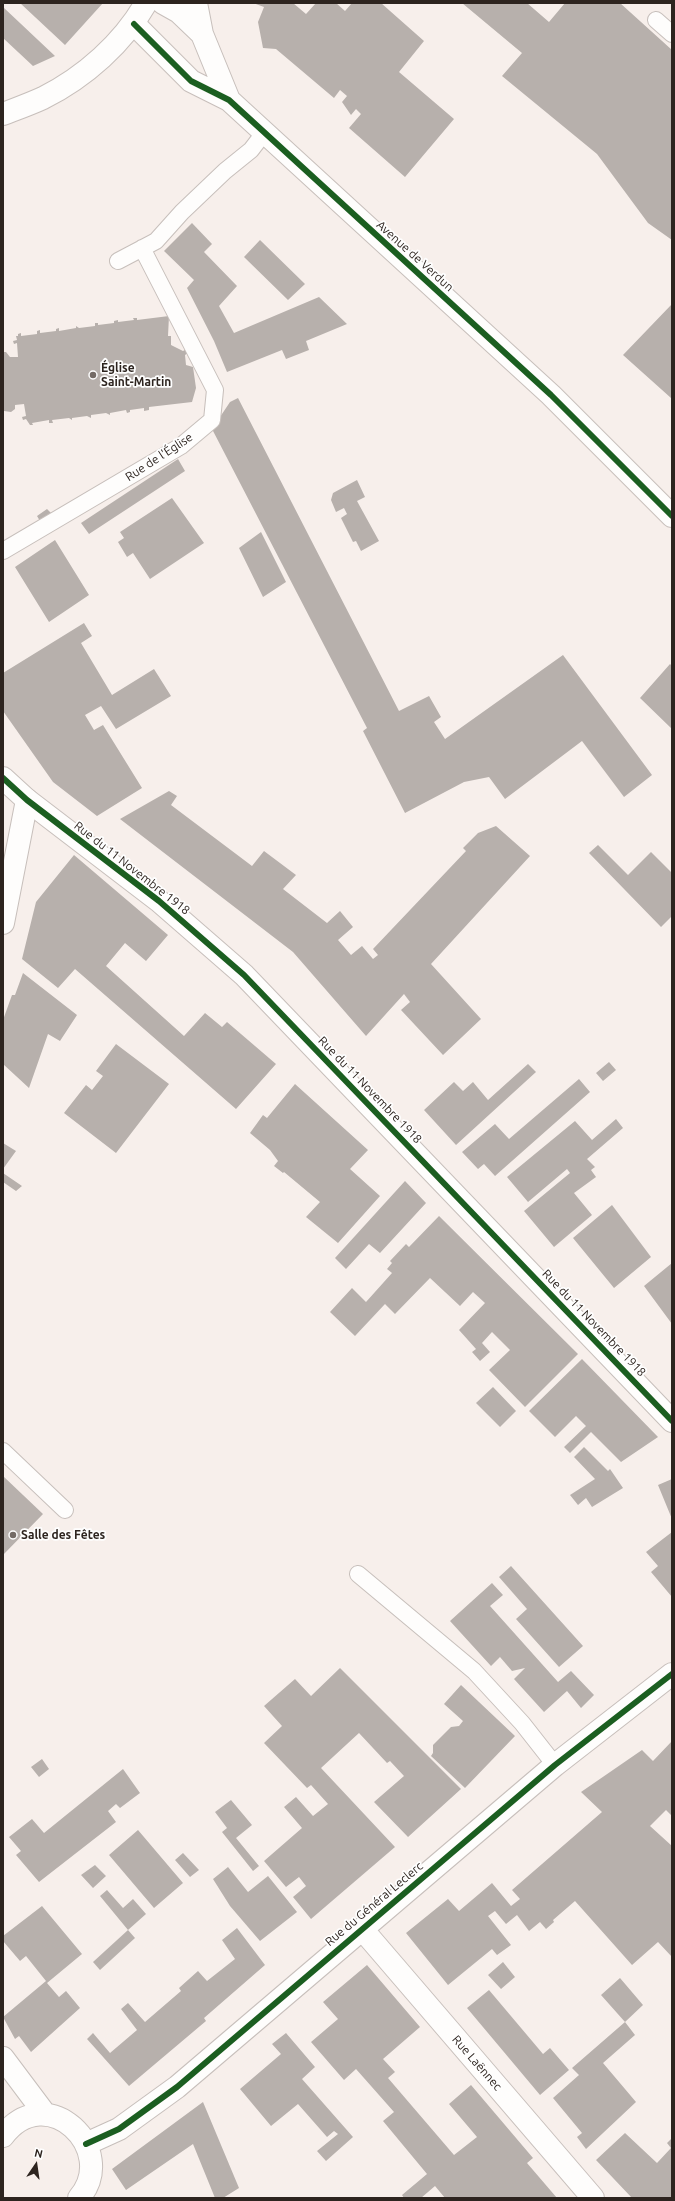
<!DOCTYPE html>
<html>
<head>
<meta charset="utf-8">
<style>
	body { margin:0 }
	#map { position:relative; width:675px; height:2201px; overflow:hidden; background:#f7efeb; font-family:Ubuntu,sans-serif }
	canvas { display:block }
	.frame { position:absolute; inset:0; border:4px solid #2d241f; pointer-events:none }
	.north { position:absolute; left:16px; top:2145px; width:40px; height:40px; -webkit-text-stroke:3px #fefefe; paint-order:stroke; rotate:13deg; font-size:11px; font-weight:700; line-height:16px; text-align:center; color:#2d241f }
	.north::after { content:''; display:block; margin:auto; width:14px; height:18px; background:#2d241f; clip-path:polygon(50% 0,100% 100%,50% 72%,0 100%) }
</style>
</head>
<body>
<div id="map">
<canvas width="675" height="2201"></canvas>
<div class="frame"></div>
<div class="north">N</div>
</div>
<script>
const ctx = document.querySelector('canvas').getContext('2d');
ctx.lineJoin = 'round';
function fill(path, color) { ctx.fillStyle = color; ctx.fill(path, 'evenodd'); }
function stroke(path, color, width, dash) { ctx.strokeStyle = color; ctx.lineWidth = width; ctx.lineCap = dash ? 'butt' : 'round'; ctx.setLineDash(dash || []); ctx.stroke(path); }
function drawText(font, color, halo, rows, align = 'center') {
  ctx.font = font + ' Ubuntu,sans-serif'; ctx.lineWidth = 3.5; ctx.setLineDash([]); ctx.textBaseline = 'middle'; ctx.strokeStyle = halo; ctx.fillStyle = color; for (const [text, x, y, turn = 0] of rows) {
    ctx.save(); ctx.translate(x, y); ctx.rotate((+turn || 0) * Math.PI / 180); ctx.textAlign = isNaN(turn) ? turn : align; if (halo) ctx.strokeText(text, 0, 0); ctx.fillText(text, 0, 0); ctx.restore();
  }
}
const building = new Path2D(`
	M20,3H103L65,45Z
	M253,3H293L306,14L316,3H336L345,11L352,3H381L424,41L399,72L454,119L405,177L349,128L361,114L356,109L351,115L342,102L347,96L340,90L334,98L276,49L263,48L258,22L264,7Z
	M462,3H527L549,22L565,3H620L672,50V240L648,223L597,154L502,76L522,53Z
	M3,7L55,56L33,66L3,38Z
	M192,223L212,244L204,252L237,286L219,306L234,333L319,297L347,324L306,341L309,350L286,359L282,350L227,372L214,341L187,288L194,280L164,251Z
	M260,240L305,284L288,300L244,257Z
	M672,304V397L671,398L623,355Z
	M169,316L168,336H171V345L183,351L190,347L192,350L185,355L186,365L193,367L196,388L192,402L149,407V410L144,411V408L130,410V412L127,413L126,410L110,413V415L106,413L91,415V418L87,416L72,418V420L69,418L52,420L53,423H49V420L32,423L33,425H30L26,419L23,420L22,417L26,416L24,404L15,405V409L11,412L4,411L3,352H6L10,357H18L17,343L14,344L13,341L17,340L16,336H18V334L21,333V336L37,334V331L40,330V333L56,331V329L59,328V331L76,328V326L79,328L95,326V323H98V325L114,323V321L118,320V322L134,320L133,318H137V320Z
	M238,398L399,711L429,696L441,717L434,722L445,739L563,655L652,775L624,797L582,741L505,799L489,777L464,782L405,813L363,731L367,728L212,429L230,402Z
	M178,459L185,471L89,534L81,523Z
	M357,480L365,497L357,501L379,541L361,551L356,541L353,542L341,518L347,514L344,508L336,512L331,500L333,493Z
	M172,498L204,543L150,579L133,553L127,557L118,542L124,538L120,532Z
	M47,509L51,513L40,521L37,516Z
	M261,532L286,582L263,597L239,548Z
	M55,540L89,595L49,622L15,567Z
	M84,623L92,636L81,643L112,695L154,669L171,696L116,729L101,706L85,715L94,730L103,725L142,788L97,816L53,782L3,711V673Z
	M670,664L672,666V729L640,698Z
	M169,791L177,796L171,805L252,866L264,851L296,875L283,889L327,923L340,911L353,927L338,940L351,955L362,946L373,959L378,955L373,949L466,851L463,848L478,833L496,826L530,856L431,964L481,1019L443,1055L401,1010L410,1002L404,994L366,1036L293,952L120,819Z
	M598,845L628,875L651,852L672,873V916L661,927L589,853Z
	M74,855L168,935L146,961L125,943L106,966L184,1036L205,1013L222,1027L227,1022L276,1064L236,1109L75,969L58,988L22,959L36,902Z
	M23,973L77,1015L60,1041L48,1034L29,1088L3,1064V1020L12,995H15Z
	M116,1044L169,1084L116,1153L64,1113L86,1085L92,1090L103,1076L96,1071Z
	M609,1062L616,1070L603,1081L596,1073Z
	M528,1064L536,1072L456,1145L424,1110L454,1082L463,1091L473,1082L488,1100Z
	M579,1079L590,1092L495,1176L484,1164L478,1169L462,1152L495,1124L509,1139Z
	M295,1084L368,1150L350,1169L380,1196L338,1243L306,1217L320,1202L284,1172L283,1173L274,1166L278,1161L270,1150L250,1133L263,1115L267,1118Z
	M616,1119L623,1128L587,1159L595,1167L591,1170L596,1177L574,1193L592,1215L554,1247L524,1211L570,1173L567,1169L528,1202L507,1177L575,1121L592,1140Z
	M3,1143L16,1151L3,1169Z
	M3,1173L22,1186L16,1191L3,1182Z
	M405,1181L426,1203L380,1253L369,1244L346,1269L335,1258Z
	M612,1205L651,1257L614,1288L573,1238Z
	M439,1216L578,1354L525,1407L489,1370L510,1350L492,1332L482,1343L490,1352L480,1361L472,1352L476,1349L459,1330L485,1303L473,1292L460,1306L430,1278L395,1314L385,1304L355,1336L330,1312L352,1288L366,1302L392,1273L387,1269L392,1263L390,1261L406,1244L409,1247Z
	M672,1263V1324L644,1286Z
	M582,1359L658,1437L621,1462L591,1432L570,1453L564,1447L586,1426L576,1416L555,1437L529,1411Z
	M493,1387L516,1411L500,1427L476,1403Z
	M584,1447L608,1471L610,1469L623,1488L592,1507L586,1498L578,1505L570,1495L595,1479L574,1457Z
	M3,1476L43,1514L3,1555Z
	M672,1479V1519L658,1485Z
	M672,1532V1597L651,1572L658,1566L646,1552Z
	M511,1566L583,1646L559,1667L516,1619L527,1609L499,1577Z
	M492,1583L503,1595L490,1606L558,1682L571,1671L594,1695L581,1708L567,1691L544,1712L514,1679L525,1668L512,1671L500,1657L491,1666L450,1621Z
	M340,1668L461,1789L408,1837L374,1802L404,1776L390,1761L387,1763L359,1733L321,1768L395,1847L311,1919L293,1897L306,1886L299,1877L286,1887L264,1861L302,1828L284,1807L296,1797L313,1816L328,1804L311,1785L307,1788L264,1743L282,1726L264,1706L295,1679L311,1696Z
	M461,1685L515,1736L465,1788L431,1756L433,1753V1745L451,1727L459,1726L463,1721L444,1704Z
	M672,1741V1816L666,1810L650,1826L672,1846V1957L658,1942L632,1965L575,1901L553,1920L554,1922L546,1929L540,1922L529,1931L517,1915L506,1924L495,1911L488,1916L511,1945L497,1955L492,1949L448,1985L406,1933L448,1899L459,1911L492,1883L511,1906L520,1899L512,1890L602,1812L581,1792L642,1750L653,1761Z
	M42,1759L49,1769L39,1777L31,1767Z
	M123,1769L140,1793L120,1808L116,1804L108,1811L116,1822L39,1882L16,1855L21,1851L9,1837L32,1819L44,1833Z
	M231,1800L252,1825L236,1838L259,1866L253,1871L222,1832L227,1828L215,1812Z
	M138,1830L183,1883L154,1908L109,1855Z
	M183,1853L199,1870L190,1877L175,1860Z
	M95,1865L106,1876L93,1888L81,1875Z
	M228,1867L248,1892L268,1876L297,1912L260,1941L230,1906L213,1879Z
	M107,1890L123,1908L133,1899L146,1914L128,1930L100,1896Z
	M42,1906L82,1954L47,1983L59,1997L66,1991L80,2008L31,2052L19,2036L15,2039L3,2017L46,1981L26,1956L20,1961L3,1941V1936Z
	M237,1928L265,1965L204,2018L206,2021L129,2086L87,2039L93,2033L110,2053L137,2030L121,2009L128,2003L145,2022L181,1991L179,1988L198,1971L207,1981L235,1959L222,1940Z
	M128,1930L135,1938L100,1970L93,1962Z
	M503,1962L515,1977L501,1989L488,1975Z
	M367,1965L420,2027L383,2059L395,2072L388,2078L454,2155L477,2137L449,2104L471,2085L533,2158L527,2163L557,2198H445L435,2186L421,2198H404L402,2195L427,2174L383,2121L394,2112L356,2069L344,2080L311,2042L338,2019L323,2002Z
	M620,1978L643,2005L625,2022L601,1995Z
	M489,1990L543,2054L550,2048L569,2070L540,2095L467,2008Z
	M625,2022L635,2035L603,2063L636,2102L586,2149L577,2137L582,2133L553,2098L579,2075L572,2068Z
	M286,2033L315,2067L302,2079L353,2137L326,2161L317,2151L338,2134L334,2131L327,2137L298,2104L271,2126L240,2089L281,2054L272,2044Z
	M203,2102L239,2188L223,2198H215L193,2144L126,2190L112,2169Z
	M625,2133L657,2163L671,2148L667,2143L672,2138V2198H632L596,2160Z`);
const service = new Path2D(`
	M656,20L672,34
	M118,261L156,241L182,212L225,171L251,150L264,133
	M3,551L181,446L212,420L215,390L142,248
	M3,1451L65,1510
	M358,1574L474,1671L522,1723L555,1765`);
const minor = new Path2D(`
	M163,3L179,12L202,34
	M196,3L202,34L229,100
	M134,24L191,81L229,100L551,395L672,516
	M3,923L27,800
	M362,1929L593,2198`);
const tertiary = new Path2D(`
	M3,114C16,109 30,104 43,98C85,77 123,43 146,3
	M3,778L27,800L159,901L244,975L672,1421
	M3,2058L45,2114
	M3,2136C47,2078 120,2150 79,2198
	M86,2144L119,2129L177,2087L555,1765L672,1674`);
const cycleway = new Path2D(`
	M134,24L191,81L229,100L551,395L672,516
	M3,778L27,800L159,901L244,975L672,1421
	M86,2144L119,2129L177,2087L555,1765L672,1674`);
const markers = [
	[93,375,4,"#746b66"],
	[13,1535,4,"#746b66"]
];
const streetNames = [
	["Avenue de Verdun",415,256,42],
	["Rue de l'Église",159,457,-33],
	["Rue du 11 Novembre 1918",132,868,38],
	["Rue du 11 Novembre 1918",370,1090,46],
	["Rue du 11 Novembre 1918",594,1323,46],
	["Rue du Général Leclerc",374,1904,-40],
	["Rue Laënnec",477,2063,49]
];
const poiNames = [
	["Église",101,368],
	["Saint-Martin",101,382],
	["Salle des Fêtes",21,1535]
];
fill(building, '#b7b0ac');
stroke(service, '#c7bfbb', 18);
stroke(minor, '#c7bfbb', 24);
stroke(tertiary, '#c7bfbb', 24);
stroke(service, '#fefdfc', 16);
stroke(minor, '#fefdfc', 22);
stroke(tertiary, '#fefdfc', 22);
stroke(cycleway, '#1b5e20', 6);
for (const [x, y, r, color] of markers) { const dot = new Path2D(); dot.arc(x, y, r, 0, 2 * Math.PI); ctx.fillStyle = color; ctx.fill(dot); stroke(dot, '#fefefe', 1.5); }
drawText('12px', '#2d241f', '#fefefe', streetNames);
drawText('bold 12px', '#2d241f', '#fefefe', poiNames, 'left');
</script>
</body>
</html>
